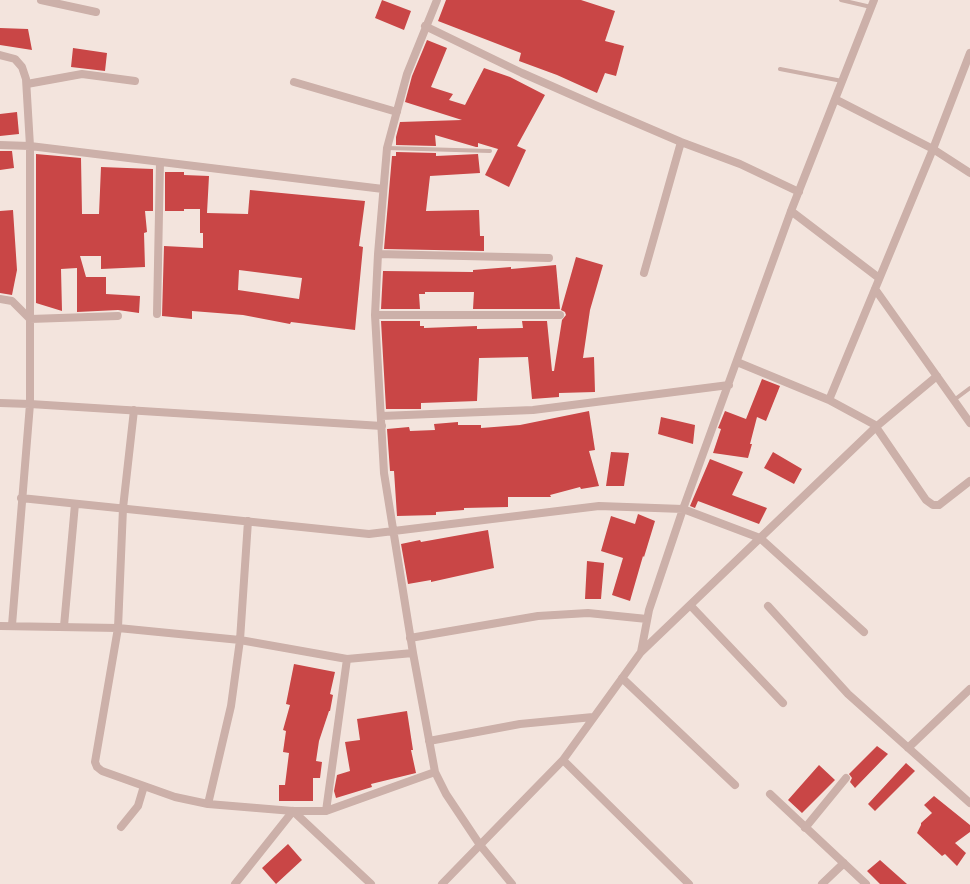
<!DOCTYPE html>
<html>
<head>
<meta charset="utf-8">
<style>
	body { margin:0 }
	canvas { display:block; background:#f3e4dd }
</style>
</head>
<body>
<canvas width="970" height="884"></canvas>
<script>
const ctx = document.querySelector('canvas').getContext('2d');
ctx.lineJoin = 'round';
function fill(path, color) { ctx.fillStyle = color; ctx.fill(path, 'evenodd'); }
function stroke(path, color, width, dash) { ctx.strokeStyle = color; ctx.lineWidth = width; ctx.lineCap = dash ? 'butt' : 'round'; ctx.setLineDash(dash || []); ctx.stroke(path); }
const building = new Path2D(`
	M382,0L411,11L404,30L375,18Z
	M446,0H581L615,11L605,41L624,46L616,76L605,73L597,93L557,75L519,61L521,53L438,21Z
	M0,28L28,29L32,50L0,45Z
	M427,40L447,48L431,87L453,94L449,100L465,105L484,68L510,77L545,95L517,146L526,150L509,187L485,175L498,149L478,143V147H476L435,135L436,146L396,145V137L400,122L462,120L405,102L412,76Z
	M73,48L107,53L105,71L71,67Z
	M17,112L19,134L0,136V114Z
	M0,151H12L14,168L0,170Z
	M396,152L436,153V156L478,154L480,173L430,176L426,211L479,210L480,236H484V251L384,249L392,156H396Z
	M36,154L81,158L82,214H99L101,167L153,169V211H145L147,232L144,233L145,267L101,269V256H80L86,277H106V294L140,296L139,313L118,310L77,312V268L61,269L62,311L36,303Z
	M165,172H184V175L209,176L207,213L248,214L250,190L365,201L359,246L363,247L355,330L291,322L290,324L243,315L192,311V319L162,316L164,246L203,248V233H200V209H184V211H165ZM239,270L302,278L299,299L238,290Z
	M13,210L17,270L12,295L0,293V211Z
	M576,257L603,265L590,310L583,358L594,357L595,392L559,393V397L532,399L528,357L479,358L477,401L421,403V409H386L381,321H420V326H424V328L477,326V329L523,328L522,321H547L552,371H554L562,320L566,315L565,312L561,310Z
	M556,265L560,309H473L474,292H425V294H419L420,309H381L383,271L473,272V270L511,267V269Z
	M762,379L780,386L766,421L757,417L750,444H752L748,458L713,453L721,429L718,428L725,411L746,419Z
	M589,411L595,450L589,451L599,486L581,489L580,487L550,495L551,497H508V507L464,508V510L436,512V515L397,516L394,471H390L387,429L409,427L410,431L435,430L434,424L458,422V425H481V428L520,425Z
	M661,417L695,425L693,444L658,434Z
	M611,452L629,453L624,486H606Z
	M773,452L802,469L794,484L764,468Z
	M710,459L743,472L732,495L767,508L759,524L698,501L695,508L690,506Z
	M638,514L655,521L644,557L643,556L630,601L612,595L623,558L601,551L611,516L635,524Z
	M488,530L494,568L431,582V580L408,584L401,544L420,540L421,542Z
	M587,561L604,563L601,599H585Z
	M294,664L335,672L330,694L333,695L330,711H329L319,741L316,761L322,762L320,778H313V801H279V785H285L289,753L283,752L286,731L283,730L290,705L286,704Z
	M407,711L413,750H411L416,773L371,784L372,787L336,798L334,791L337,775L350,771L345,742L360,740L357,719Z
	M877,746L888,754L855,788L850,782L852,778L849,774Z
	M906,763L915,771L875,811L868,804Z
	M819,765L835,780L802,813L788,800Z
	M934,796L970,825V832L955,843L966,853L957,866L945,854L942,856L917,833L921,825V823L932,813L924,805Z
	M288,844L302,860L276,884L262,868Z
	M880,860L907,884H880L867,871Z`);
const service = new Path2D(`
	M841,0L871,7
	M780,69L842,81
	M387,148L490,151
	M954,400L970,388`);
const minor = new Path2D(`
	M41,0L96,12
	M425,26L522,73L597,106L681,142L740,164L799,192
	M0,55L15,59L22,67L26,79L30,146V319L118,316
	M294,82L397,112
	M27,84L82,74L135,81
	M835,99L933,149L970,173
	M0,145L30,146L383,189
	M791,211L879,278
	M378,254L549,258
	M644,273L681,142
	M875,289L970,423
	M0,299L12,301L30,319V404L12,625
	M157,314L160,162
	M375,315H560
	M737,362L829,400L877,426
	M829,400L933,149L970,53
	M0,403L30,404L382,426
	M134,410L123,508L118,628L95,762L97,767L102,771L175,797L208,804
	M381,416L533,410L729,385
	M876,427L926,500L933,505H939L970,481
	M21,498L369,534L599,506L683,509L760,538L864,632
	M248,521L240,640L231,706L208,804L293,811H326L435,772
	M690,605L783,703
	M768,606L848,694L970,803
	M0,626L118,628L240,640L347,659L413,653L435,772L446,794L480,845L563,760L689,884
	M64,626L75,504
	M410,638L538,616L588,613L647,619
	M641,652L877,426L937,376
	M413,653L384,473L375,315L378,254L387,148L407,74L437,0
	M622,678L735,785
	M429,741L520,724L593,717
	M908,748L970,689
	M563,760L641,652L649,610L683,509L791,211L874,0
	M770,794L866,884
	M326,811L347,659
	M121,827L138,806L144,786
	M805,828L846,778
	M235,884L293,811L371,884
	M442,884L480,845L512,884
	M822,884L844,863`);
fill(building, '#c94646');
stroke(service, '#ccb0a9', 4);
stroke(minor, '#ccb0a9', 8);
</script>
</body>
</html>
